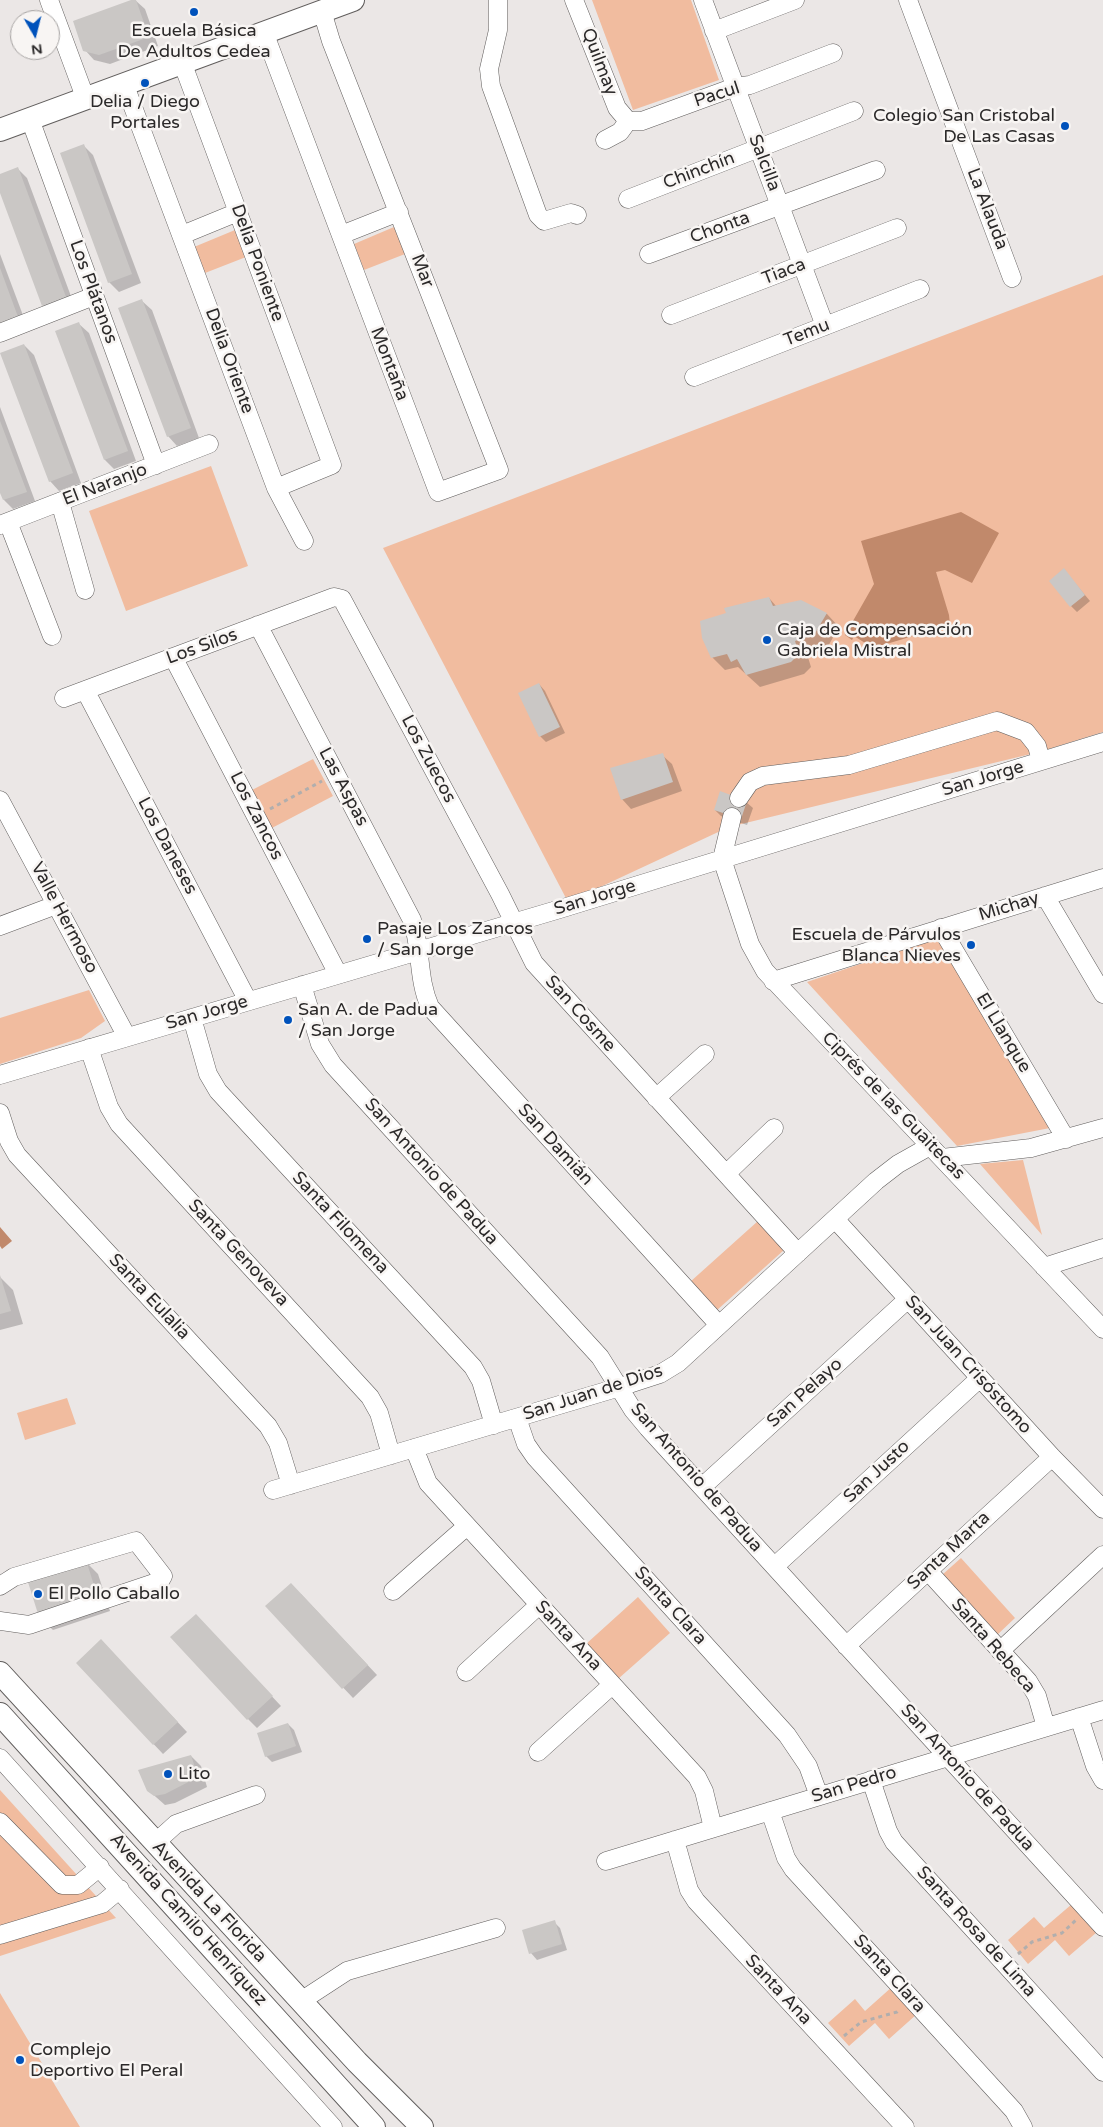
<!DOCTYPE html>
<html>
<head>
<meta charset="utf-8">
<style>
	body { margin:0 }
	#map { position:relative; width:1103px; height:2127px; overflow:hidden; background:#ebe7e6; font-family:"Varela Round",sans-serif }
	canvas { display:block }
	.north { position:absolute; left:10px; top:10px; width:50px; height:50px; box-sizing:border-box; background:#f8f5f3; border:1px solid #a6a3a2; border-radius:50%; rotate:172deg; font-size:14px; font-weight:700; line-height:20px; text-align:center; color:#2b2929 }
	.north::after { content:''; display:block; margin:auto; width:18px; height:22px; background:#0052bb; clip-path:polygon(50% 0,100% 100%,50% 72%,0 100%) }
</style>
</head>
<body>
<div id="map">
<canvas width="1103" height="2127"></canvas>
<div class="north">N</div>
</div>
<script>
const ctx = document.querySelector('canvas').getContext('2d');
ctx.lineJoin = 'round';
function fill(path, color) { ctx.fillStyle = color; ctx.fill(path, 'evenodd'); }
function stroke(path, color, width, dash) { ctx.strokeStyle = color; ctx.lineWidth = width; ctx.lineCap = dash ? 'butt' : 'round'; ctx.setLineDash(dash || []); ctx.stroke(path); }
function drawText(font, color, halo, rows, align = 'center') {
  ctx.font = font + ' "Varela Round",sans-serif'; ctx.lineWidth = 5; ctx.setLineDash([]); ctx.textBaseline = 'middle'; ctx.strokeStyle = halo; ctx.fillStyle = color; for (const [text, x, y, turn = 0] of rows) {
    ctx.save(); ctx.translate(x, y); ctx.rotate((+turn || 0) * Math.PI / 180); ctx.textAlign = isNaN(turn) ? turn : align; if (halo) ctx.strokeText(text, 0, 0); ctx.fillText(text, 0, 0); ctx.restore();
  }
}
const green = new Path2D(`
	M592,0H691L719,80L633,110Z
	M394,227L405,254L364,270L354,244Z
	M235,230L246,257L205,273L194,247Z
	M1103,275V732L1039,752L729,827L568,902L383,548Z
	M211,466L248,566L126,611L89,511Z
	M313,759L333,796L270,829L250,791Z
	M937,938L1050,1128L957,1146L807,982Z
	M89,990L105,1021L81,1038L0,1064V1018Z
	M1023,1160L1042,1235L980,1164Z
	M758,1221L784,1250L716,1311L690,1282Z
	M67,1398L76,1424L25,1440L17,1413Z
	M961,1558L1015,1618L996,1636L942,1575Z
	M638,1597L670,1633L618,1679L586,1644Z
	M0,1790L116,1918L0,1956Z
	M1072,1904L1097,1932L1069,1956L1055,1940L1028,1964L1008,1940L1034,1917L1044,1928Z
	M893,1986L917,2014L889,2039L875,2023L849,2046L828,2023L855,1999L865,2011Z
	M0,1993L80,2127H0Z`);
const water = new Path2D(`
	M961,512L999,533L972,583L945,570L936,572L949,615L950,625L873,648L854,636L852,640L845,635L874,584L861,541Z
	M0,1227L12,1241L2,1249L0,1246Z`);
const shadow = new Path2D(`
	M135,0L145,9L158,46L110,64L94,60L85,50Z
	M84,146L93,155L141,283L119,292L109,282Z
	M18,169L27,178L75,307L53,315L43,305L0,189V176Z
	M0,254L27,326L0,329Z
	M142,301L152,310L199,438L177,446L168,436Z
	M79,324L89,333L136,461L114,469L105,460L57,332Z
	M24,345L34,355L81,483L59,491L50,481Z
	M0,407L35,501L13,509L4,500L0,490Z
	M1064,570L1090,601L1077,612L1071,606Z
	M769,598L776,606L801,602L827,614L839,627L827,648L807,654L811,667L804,674L760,687L738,667L725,670L712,657Z
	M539,684L545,691L565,733L546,742L540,736Z
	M662,755L672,764L682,791L631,809L622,799Z
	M746,802L753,808L747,825L721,816L715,810Z
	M0,1277L13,1290L23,1324L0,1330Z
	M85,1561L98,1574L110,1611L53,1630L40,1617Z
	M301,1594L377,1675L353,1698L267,1607Z
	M205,1625L281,1706L257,1728L248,1719Z
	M111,1651L187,1732L163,1754L77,1663Z
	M288,1724L294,1730L302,1752L272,1762L266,1756Z
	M191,1756L201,1766L207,1787L175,1803L165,1805L148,1790Z
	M554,1922L560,1928L567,1950L537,1960L531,1953Z`);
const building = new Path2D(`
	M131,0H136L149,37L99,55L83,51L73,21Z
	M84,144L132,274L108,283L60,153Z
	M18,167L66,297L42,306L0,193V174Z
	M0,268L18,317L0,324Z
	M142,299L191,428L167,437L118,308Z
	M79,322L128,451L104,460L55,331Z
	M24,344L73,473L49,482L0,353Z
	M0,421L27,492L3,500L0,493Z
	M1064,568L1085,595L1070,607L1049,581Z
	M769,597L773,606L801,600L827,613L814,635L795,641L799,654L791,662L746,675L737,659L731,662L727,654L711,658L702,638L700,621L726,613L724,608Z
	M539,683L560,727L539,737L518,693Z
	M663,753L673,782L621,800L610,768Z
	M720,791L747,801L741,819L714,810Z
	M0,1275L11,1311L0,1314Z
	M86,1560L98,1598L39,1617L27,1579Z
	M291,1583L368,1665L342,1689L265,1606Z
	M196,1614L273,1696L247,1720L170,1637Z
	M101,1639L178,1722L153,1745L76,1663Z
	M288,1723L296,1746L265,1757L257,1733Z
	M191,1755L198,1777L165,1794L154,1796L147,1791L138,1770Z
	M555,1920L562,1944L529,1954L522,1930Z`);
const path = new Path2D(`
	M270,809L322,781
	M1018,1954L1032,1942L1062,1933L1076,1920
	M844,2036L861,2022L897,2012L900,2009`);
const minor = new Path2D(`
	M49,0L85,97
	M498,0V30L489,69L491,86L538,215L544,221L571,213L577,215
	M574,0L617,108L628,121H642L735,87L750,85L833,53
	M703,0L825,326
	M908,0L1012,278
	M714,31L795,0
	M264,32L438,492L499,470L331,41L322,11
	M182,62L332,465L276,488
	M124,83L276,488L304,541
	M30,119L156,465
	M605,140L620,132L628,121
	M628,199L854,111
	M182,235L238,212
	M341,235L399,212
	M649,254L876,170
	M671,315L897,228
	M0,333L94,296
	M694,377L920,289
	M60,502L85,590
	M8,522L52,636
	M0,525L209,444
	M258,625L412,920C422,948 417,978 430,1007L719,1325
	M173,657L338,974
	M85,690L248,1001
	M64,698L334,597L342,599L500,894L534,963L798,1253
	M739,798L750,782L763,776L849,765L997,721L1026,732L1037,746L1041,761
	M0,800L127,1037
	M732,817L722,859L750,944L765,971L1103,1329
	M1045,896L1103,994
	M0,926L56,905
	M941,928L1066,1139
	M773,981L1103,878
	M302,985L320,1044L333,1065L600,1357L633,1410L648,1428L1103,1927
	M192,1018L208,1074L218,1091L473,1367L481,1381L494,1425
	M89,1048L109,1107L119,1124L370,1397L379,1413L391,1455
	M0,1075L560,909L1103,742
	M656,1098L705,1054
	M0,1113L9,1141L17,1155L268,1426L278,1443L291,1485
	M942,1158L1031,1148L1103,1128
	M726,1174L774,1128
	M835,1219L1052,1457L1103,1509
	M1044,1267L1103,1248
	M517,1418L526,1444L535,1457L787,1735L808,1766L819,1796
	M414,1448L428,1483L697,1777L704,1791L713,1828
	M702,1487L908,1299
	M273,1490L620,1387L660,1374L678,1363L876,1181L898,1164L930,1146
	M775,1566L980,1378
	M928,1571L1028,1681L1037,1696L1046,1727
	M0,1586L14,1577L136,1541L163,1576L160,1581L29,1625L0,1621
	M393,1591L467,1526
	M846,1646L1052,1457
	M1000,1651L1103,1555
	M466,1672L539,1605
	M1079,1717L1095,1766L1103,1780
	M538,1752L612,1685
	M0,1758L333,2127
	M871,1780L888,1831L894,1842L1103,2072
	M770,1811L786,1858L793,1869L1014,2111L1023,2127
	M0,1822L62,1885H78L100,1867
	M675,1840L689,1890L696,1901L905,2127
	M155,1843L176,1824L256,1795
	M606,1861L1103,1710
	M0,1935L102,1904L120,1889
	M301,2001L347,1971L496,1928`);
const major = new Path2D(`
	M0,130L353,0
	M0,1673L357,2062L422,2127
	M0,1714L374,2127`);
const markers = [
	[194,12,5,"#0052bb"],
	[145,83,5,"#0052bb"],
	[1065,126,5,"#0052bb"],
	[767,640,5,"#0052bb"],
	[367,939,5,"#0052bb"],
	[971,945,5,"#0052bb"],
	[288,1020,5,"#0052bb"],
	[38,1594,5,"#0052bb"],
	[168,1774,5,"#0052bb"],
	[20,2060,5,"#0052bb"]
];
const poiNames = [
	["Escuela Básica",194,31,"center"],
	["De Adultos Cedea",194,52,"center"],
	["Delia / Diego",145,102,"center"],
	["Portales",145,123,"center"],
	["Colegio San Cristobal",1055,116,"right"],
	["De Las Casas",1055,137,"right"],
	["Caja de Compensación",777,630],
	["Gabriela Mistral",777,651],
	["Pasaje Los Zancos",377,929],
	["/ San Jorge",377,950],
	["Escuela de Párvulos",961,935,"right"],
	["Blanca Nieves",961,956,"right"],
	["San A. de Padua",298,1010],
	["/ San Jorge",298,1031],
	["El Pollo Caballo",48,1594],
	["Lito",178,1774],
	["Complejo",30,2050],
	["Deportivo El Peral",30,2071]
];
const streetNames = [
	["Quilmay",599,62,69],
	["Pacul",717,95,-18],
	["Salcilla",764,163,69],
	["Chinchín",699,171,-21],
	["La Alauda",987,209,69],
	["Chonta",720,228,-20],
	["Delia Poniente",257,263,70],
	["Mar",422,271,69],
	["Tiaca",784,272,-21],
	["Los Plátanos",93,292,70],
	["Temu",807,333,-21],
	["Delia Oriente",229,361,70],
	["Montaña",389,364,69],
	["El Naranjo",105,485,-21],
	["Los Silos",202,647,-20],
	["Los Zuecos",428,759,62],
	["San Jorge",983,779,-17],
	["Las Aspas",343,787,62],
	["Los Zancos",256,816,63],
	["Los Daneses",167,846,62],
	["San Jorge",595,898,-17],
	["Michay",1009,907,-17],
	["Valle Hermoso",64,918,62],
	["San Jorge",207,1013,-16],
	["San Cosme",580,1014,48],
	["El Llanque",1003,1033,59],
	["Ciprés de las Guaitecas",893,1106,46],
	["San Damián",555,1145,48],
	["San Antonio de Padua",431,1172,48],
	["Santa Filomena",340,1223,47],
	["Santa Genoveva",238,1253,47],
	["Santa Eulalia",149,1297,47],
	["San Juan Crisóstomo",968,1365,48],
	["San Juan de Dios",593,1393,-18],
	["San Pelayo",805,1393,-42],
	["San Justo",877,1472,-43],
	["San Antonio de Padua",696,1478,49],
	["Santa Marta",949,1551,-43],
	["Santa Clara",670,1606,48],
	["Santa Ana",568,1636,47],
	["Santa Rebeca",993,1646,49],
	["San Antonio de Padua",967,1778,48],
	["San Pedro",854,1785,-17],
	["Avenida La Florida",209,1902,47],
	["Avenida Camilo Henríquez",188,1920,48],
	["Santa Rosa de Lima",976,1932,48],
	["Santa Clara",889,1974,48],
	["Santa Ana",778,1990,47]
];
fill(green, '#f1bc9f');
fill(water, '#c1896b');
fill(shadow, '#0003');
fill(building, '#cac7c5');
stroke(minor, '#615e5d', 19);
stroke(major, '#615e5d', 24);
stroke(path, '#b1aead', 3, [4, 4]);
stroke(minor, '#fff', 18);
stroke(major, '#fff', 22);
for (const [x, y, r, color] of markers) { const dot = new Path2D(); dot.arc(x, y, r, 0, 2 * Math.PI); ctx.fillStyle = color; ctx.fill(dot); stroke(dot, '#f8f5f3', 2); }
drawText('18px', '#2b2929', '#f8f5f3', poiNames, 'left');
drawText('18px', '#2b2929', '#f8f5f3', streetNames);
</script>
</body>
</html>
